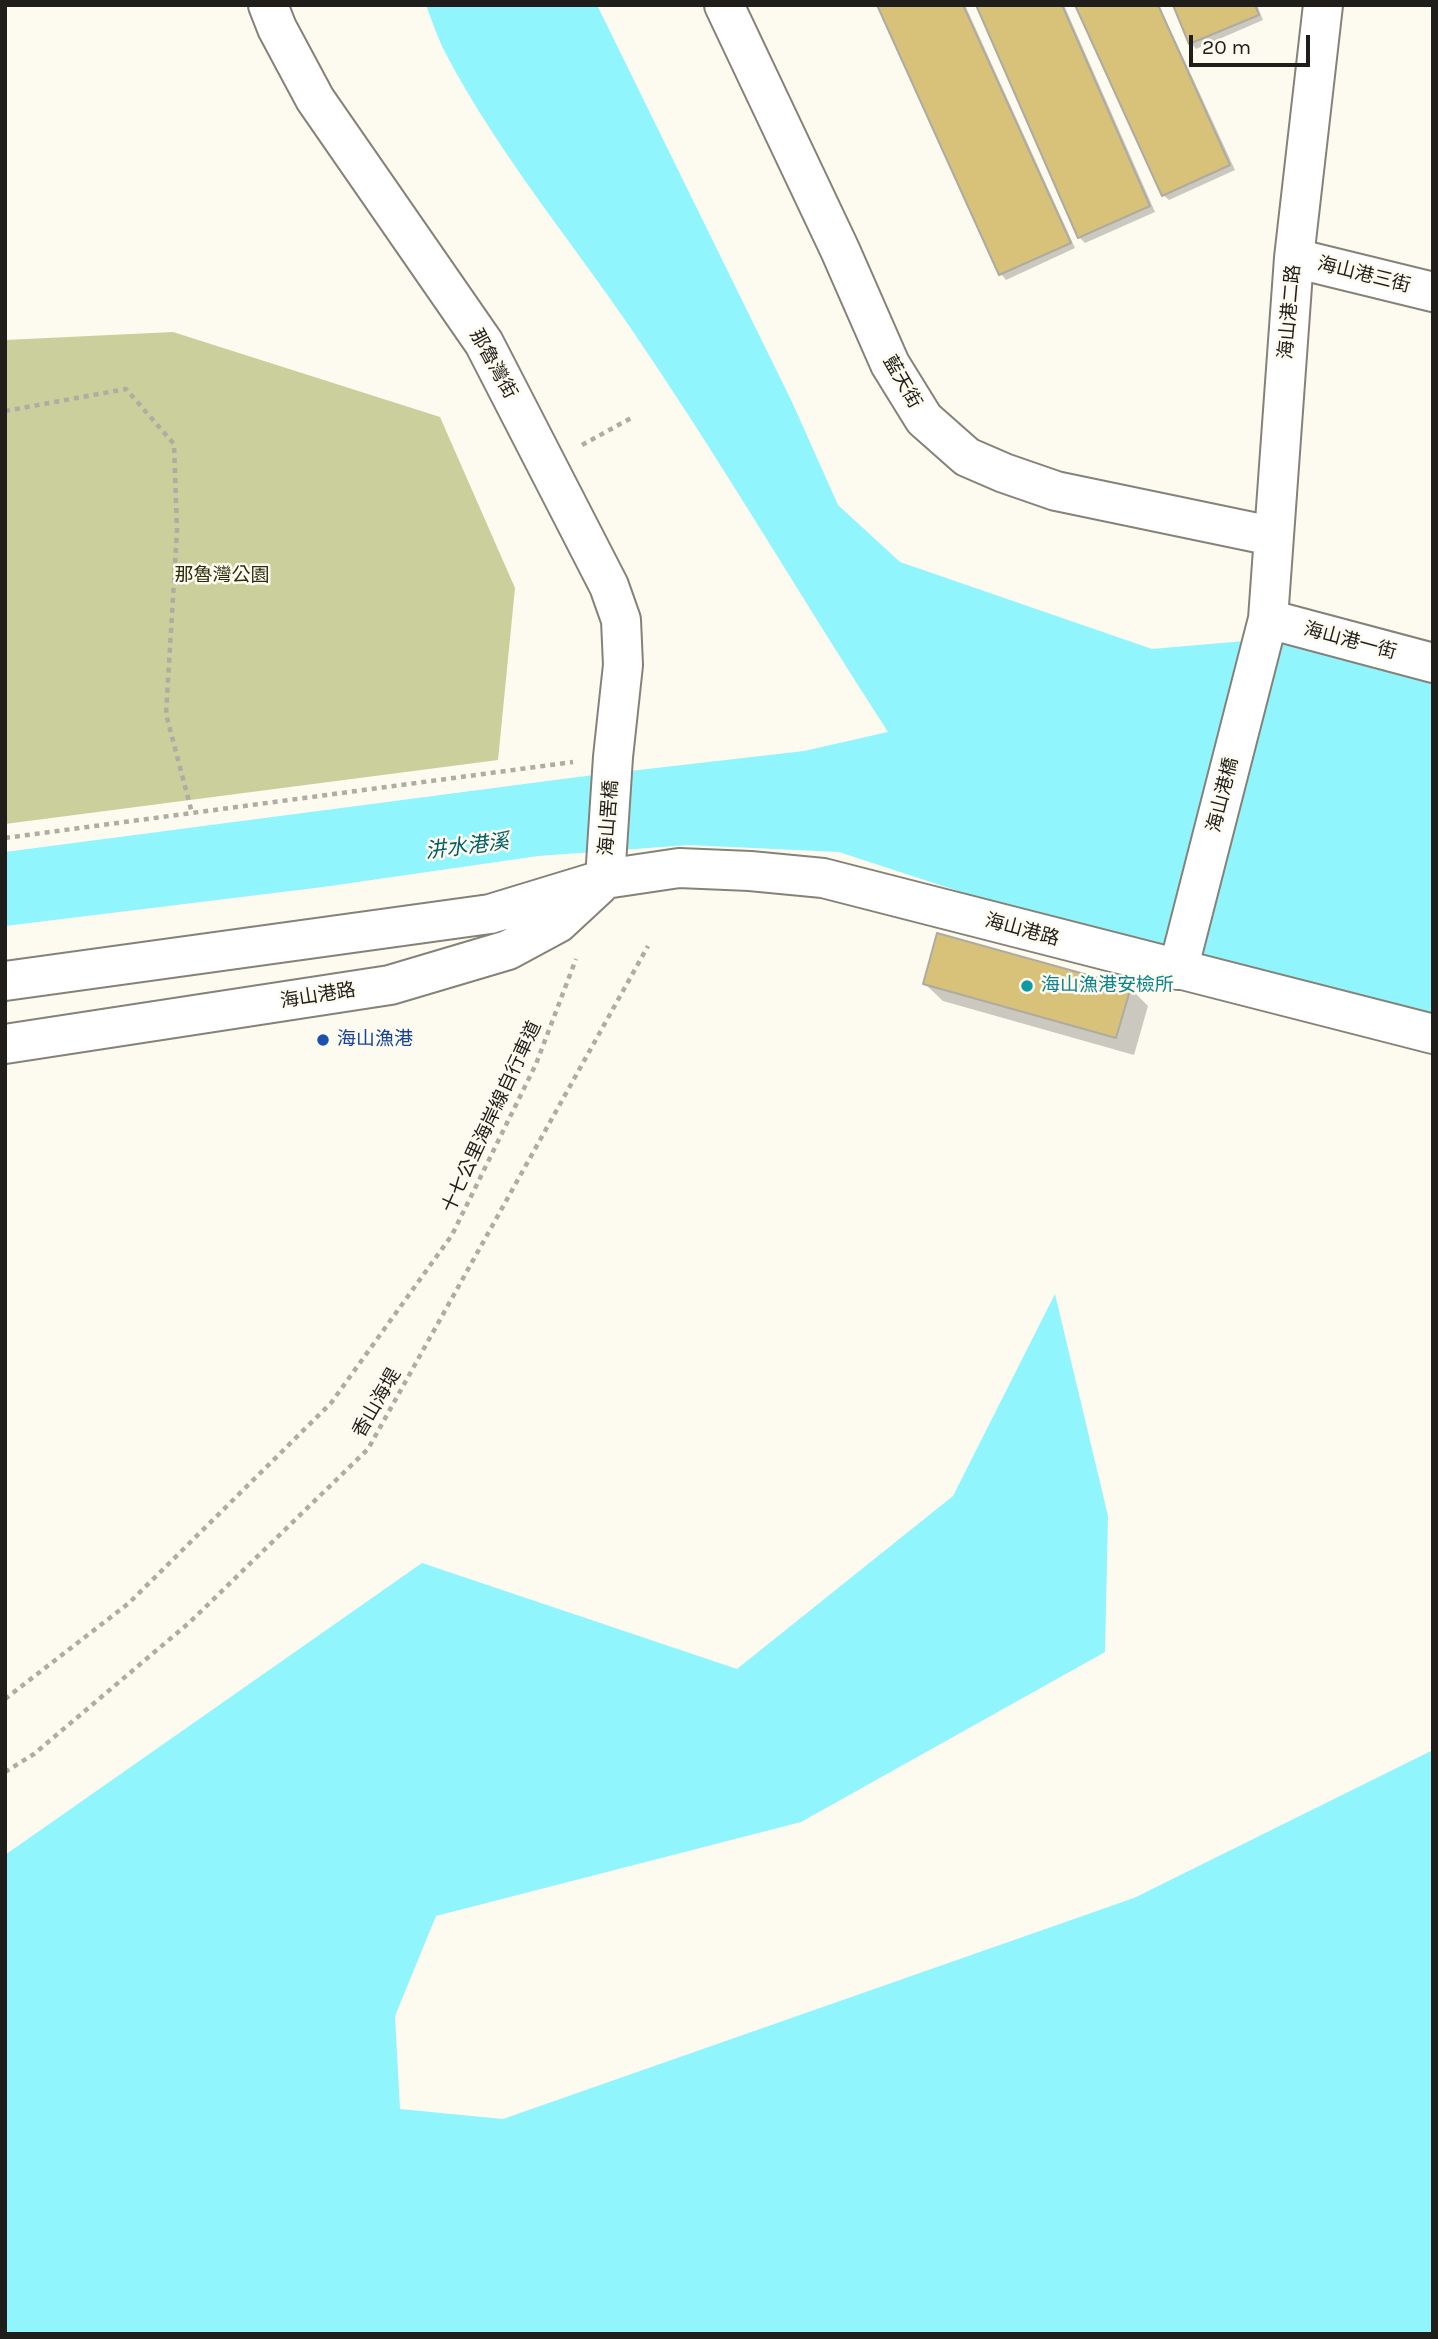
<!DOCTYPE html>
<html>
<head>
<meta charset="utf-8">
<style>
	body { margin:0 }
	#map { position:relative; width:1438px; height:2339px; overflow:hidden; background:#fdfaef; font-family:Karla,sans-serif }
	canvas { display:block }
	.frame { position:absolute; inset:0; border:7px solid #1f1e1a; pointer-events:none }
	.scale { position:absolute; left:1189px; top:35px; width:121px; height:32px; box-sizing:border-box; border:4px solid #1f1e1a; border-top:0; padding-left:9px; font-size:21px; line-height:24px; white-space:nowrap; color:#1f1e1a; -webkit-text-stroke:5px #fdfaef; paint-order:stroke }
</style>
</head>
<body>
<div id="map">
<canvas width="1438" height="2339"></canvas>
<div class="frame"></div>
<div class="scale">20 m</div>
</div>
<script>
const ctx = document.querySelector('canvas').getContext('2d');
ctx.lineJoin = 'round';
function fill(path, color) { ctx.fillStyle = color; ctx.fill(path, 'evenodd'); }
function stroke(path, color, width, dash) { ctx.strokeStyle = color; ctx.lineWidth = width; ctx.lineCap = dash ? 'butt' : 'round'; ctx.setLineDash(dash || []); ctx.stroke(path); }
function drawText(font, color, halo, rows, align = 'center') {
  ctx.font = font + ' Karla,"Noto Sans TC",sans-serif'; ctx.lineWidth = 5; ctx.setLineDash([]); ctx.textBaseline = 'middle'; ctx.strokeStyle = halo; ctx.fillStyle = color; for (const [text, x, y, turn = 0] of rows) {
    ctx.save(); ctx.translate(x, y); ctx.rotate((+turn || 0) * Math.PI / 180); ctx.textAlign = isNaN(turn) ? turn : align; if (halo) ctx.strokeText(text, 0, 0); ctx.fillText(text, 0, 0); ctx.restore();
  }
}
const green = new Path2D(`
	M173,332L440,417L515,588L498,760L5,824V340Z`);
const water = new Path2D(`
	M426,5H597L792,402L838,505L900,562L1152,649L1326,634L1433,663V1032L1215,975L839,852L689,845L538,856L323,887L5,926V852L578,777L804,751L888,732C802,599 722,462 632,330C570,239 498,153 446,54C438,39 432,21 426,5Z
	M1055,1294L1108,1516L1105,1652L801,1822L436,1916L395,2016L400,2109L503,2119L1134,1898L1433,1750V2334H5V1855L422,1563L737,1669L953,1496Z`);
const shadow = new Path2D(`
	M879,5H965L1075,248L1006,280L1001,274Z
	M978,5H1064L1155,212L1085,243L1079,237Z
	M1077,5H1159L1235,170L1169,200L1163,195Z
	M1175,5H1257L1263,20L1196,49L1191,43Z
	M925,984L1130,988L1148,1006L1134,1055L943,1001Z`);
const building = new Path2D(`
	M877,5H963L1071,243L999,275Z
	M976,5H1062L1150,206L1078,238Z
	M1075,5H1158L1230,165L1162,196Z
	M1173,5H1255L1259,15L1189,44Z
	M937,933L1131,987L1116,1038L923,984Z`);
const path = new Path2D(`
	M5,411L126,389L174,444L177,531L166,714L192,813
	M582,445L633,417
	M5,838L573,762
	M5,1699L129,1603L331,1403L452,1235L536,1064L576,959
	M5,1772L34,1754L190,1622L368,1449L648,946`);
const minor = new Path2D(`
	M268,5L277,28L315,99L484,343L609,586L621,620L623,665L613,757L605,879
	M724,5L840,250L890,364L924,419L967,457L1004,473L1056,491L1272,536
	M1294,258L1433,292
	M1268,619L1433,663
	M1178,970L1268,619L1294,258L1323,5
	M5,981L490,914L605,879L679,868L750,871L823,878L1433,1034
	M5,1044L390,985L508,950L558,923L599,885`);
const markers = [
	[1027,986,7,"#0f9aa8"],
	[323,1040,7,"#1a4fb4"]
];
const streetNames = [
	["海山港三街",1364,275,14],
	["海山港二路",1290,312,-85],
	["那魯灣街",493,364,61],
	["藍天街",902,382,60],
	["海山港一街",1350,641,15],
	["海山港橋",1223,795,-76],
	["海山罟橋",609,818,-86],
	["海山港路",1022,930,15],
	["海山港路",318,996,-9],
	["十七公里海岸線自行車道",492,1117,-65],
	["香山海堤",377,1403,-60]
];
const parkNames = [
	["那魯灣公園",222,576]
];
const cultureNames = [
	["海山漁港安檢所",1041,986]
];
const transitNames = [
	["海山漁港",337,1040]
];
const waterNames = [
	["汫水港溪",467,847,-7]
];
fill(green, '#cbcf9b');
fill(water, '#90f5fc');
fill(shadow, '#0003');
fill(building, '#d8c27a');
stroke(building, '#aeaba1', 2);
stroke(minor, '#858278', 42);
stroke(path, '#aeaca3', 4.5, [5, 5]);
stroke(minor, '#fff', 38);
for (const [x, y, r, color] of markers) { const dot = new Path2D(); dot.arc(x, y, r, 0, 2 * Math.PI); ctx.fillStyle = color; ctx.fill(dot); stroke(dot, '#fdfaef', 2.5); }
drawText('19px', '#1f1e1a', '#fdfaef', streetNames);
drawText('19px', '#2b2c0b', '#fdfaef', parkNames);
drawText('19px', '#0d838f', '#fdfaef', cultureNames, 'left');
drawText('19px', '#164399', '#fdfaef', transitNames, 'left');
drawText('italic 21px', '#005e64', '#fdfaef', waterNames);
</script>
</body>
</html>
